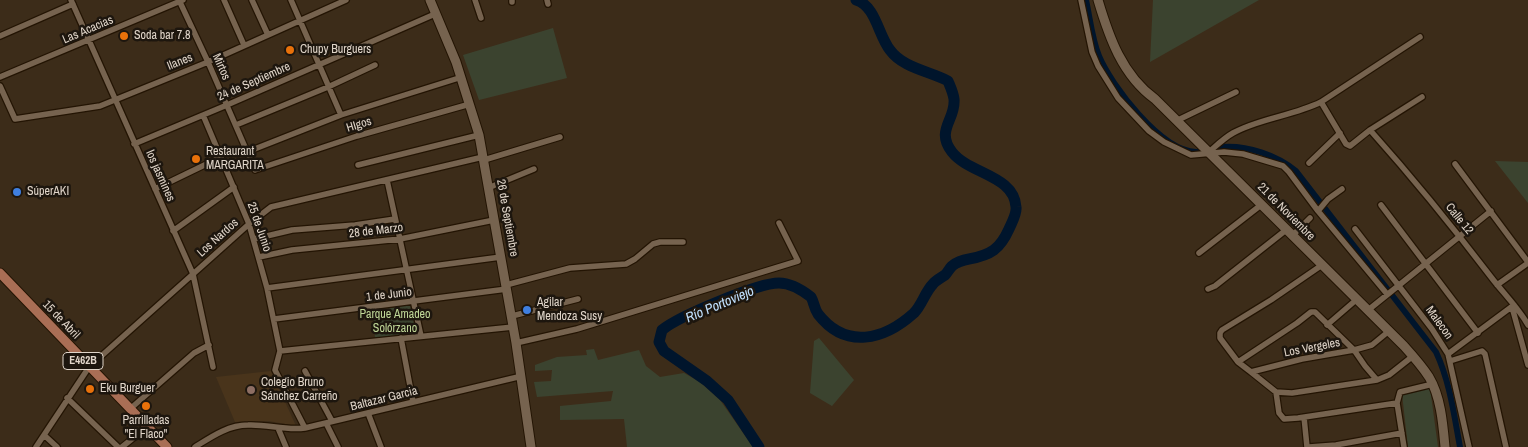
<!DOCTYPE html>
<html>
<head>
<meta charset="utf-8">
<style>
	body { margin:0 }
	canvas { display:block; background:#3c2c19 }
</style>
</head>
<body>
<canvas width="1528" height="447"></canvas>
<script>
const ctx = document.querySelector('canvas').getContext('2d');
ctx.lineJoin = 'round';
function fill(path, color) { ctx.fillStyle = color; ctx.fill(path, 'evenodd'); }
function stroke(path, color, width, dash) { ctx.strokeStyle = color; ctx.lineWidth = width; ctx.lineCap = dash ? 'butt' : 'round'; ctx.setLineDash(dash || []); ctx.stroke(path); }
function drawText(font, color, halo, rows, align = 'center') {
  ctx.font = font + ' "Archivo Narrow",sans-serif'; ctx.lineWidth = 5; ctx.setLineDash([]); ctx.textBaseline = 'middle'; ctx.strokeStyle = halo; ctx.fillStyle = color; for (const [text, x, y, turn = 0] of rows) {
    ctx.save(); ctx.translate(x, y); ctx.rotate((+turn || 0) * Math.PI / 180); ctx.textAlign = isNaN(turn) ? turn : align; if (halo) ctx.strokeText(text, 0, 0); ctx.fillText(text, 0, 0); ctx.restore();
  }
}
const built = new Path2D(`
	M271,371L296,426L269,421L235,422L216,377Z`);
const green = new Path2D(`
	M1153,0H1259L1150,62Z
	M553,28L567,78L479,100L463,55Z
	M1495,161L1528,162V203Z
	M410,305L416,333L375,338L373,311Z
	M819,338L854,380L832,406L810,393L814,341Z
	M594,349L598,360L639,350L646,366L660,377L684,373L700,382L720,400L753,447H627L624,419L560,420V406L611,401L613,391L537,397L534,382L551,381L552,370L535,371V365L557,357L587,355L586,350Z
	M1421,388H1430L1438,447H1408L1402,394Z`);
const canal = new Path2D(`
	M1086,0C1090,18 1092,39 1099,56C1111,85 1161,151 1196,152C1204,152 1213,148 1222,147C1247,145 1277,155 1296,171L1436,352C1450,382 1454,415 1460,447`);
const river = new Path2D(`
	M759,447L728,400L707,381L664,351L659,342L662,330C679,316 758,283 779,283C791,283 802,290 811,297C814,302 814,308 818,314C846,350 884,340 914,313C922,305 925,292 933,284C936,280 941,278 945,275C948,272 949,269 952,266C957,262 963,260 969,259C991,255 1000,249 1009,229C1012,222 1017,214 1016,207C1014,175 969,174 952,152C935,130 956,120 954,99C953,92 950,86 948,81C929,71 903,68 890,50C878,35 876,6 856,0`);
const street = new Path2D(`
	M71,0L193,274L213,367
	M179,0L208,62L255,170L357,136L470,104
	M224,0L244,45
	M252,0L268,35
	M291,0L341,115
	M475,0L481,18
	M512,0V2
	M547,0L548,4
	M1081,0L1092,52L1098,66L1118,98L1149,131L1164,142L1191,155L1224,152L1243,154L1283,166L1289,172L1318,211L1387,294
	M0,36L73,4
	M0,77L183,0
	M0,86L15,119L100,106L208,62L346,0
	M1321,102L1346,144L1350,146L1370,130L1422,97
	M203,115L249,224L267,288L280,351L275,370L305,428
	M1176,121L1236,92
	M236,125L328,87L375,65
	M1370,130C1412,177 1452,226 1491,277C1503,293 1518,307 1528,325
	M134,144L227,105L435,14
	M247,152L341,115L462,77
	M1209,152C1216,146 1224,138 1233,133C1260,118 1293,116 1321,102L1420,37
	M484,160L560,137
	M1309,163L1340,133
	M1455,164L1528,262
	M358,165L479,135
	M387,180L421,336
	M488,188L534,169
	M155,189L221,157
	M1381,205L1478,333
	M1318,211L1328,199L1342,189
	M1355,229L1432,329L1448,354L1469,447
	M173,231L234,187
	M1292,236L1310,218
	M254,239L292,230L355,225L395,219
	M1199,253L1261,205
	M259,257L292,250L400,239L494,220
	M1322,265L1271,300L1222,330L1220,333V338L1238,362L1251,372L1302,359L1354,350L1372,345L1389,331
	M506,285L570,268L626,264L635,259L653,244L660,242H683
	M1497,285L1528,263
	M267,288L501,257
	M1208,289L1215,286L1286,230
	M1512,307L1528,365
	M1367,311L1491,211
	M512,316L578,299
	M274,319L507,289
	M1327,325L1356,300
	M401,338L413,402
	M516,343L577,329L798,261L779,223
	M280,351L513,327
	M1448,354L1514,305
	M1450,361L1482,351L1485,354L1506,447
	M1238,362L1297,323L1311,312H1315L1354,350L1365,366L1377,380
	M305,371L332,421
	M1251,372L1276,392L1279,413L1284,419L1298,418L1397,403
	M1276,392L1292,393L1377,380L1389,375L1413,356
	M67,398L118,447
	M130,409L194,353L209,345
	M368,413L381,447
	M1304,417L1307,447
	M326,423L338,447
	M278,428L286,447
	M44,435L57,447
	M36,447L89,367L249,224L271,207L483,157
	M122,447L147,427
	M195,447C211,437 228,425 248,425C267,424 286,431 305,428L522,376
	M1309,447L1336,445L1402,433
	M1404,447L1397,403L1400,392L1433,384`);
const secondary = new Path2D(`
	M430,0L456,62L479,135L516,343L531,447
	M1098,0C1109,37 1122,75 1155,99L1404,346C1413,356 1422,366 1429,377C1441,397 1443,425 1445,447`);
const primary = new Path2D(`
	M0,273L167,447`);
const markers = [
	[124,36,5,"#e8710a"],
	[290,50,5,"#e8710a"],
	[196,159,5,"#e8710a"],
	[17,192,5,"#3f7fe0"],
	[527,310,5,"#3f7fe0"],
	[90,389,5,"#e8710a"],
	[251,390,5,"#8d6e63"],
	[146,406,5,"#e8710a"]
];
const shields = [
	[83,361,40]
];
const shieldNames = [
	["E462B",83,361]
];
const streetNames = [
	["Las Acacias",88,30,-23],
	["Ilanes",180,62,-22],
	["Mirtos",221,67,66],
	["24 de Septiembre",254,82,-24],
	["HIgos",359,125,-17],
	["los jasmines",160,176,66],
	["21 de Noviembre",1286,212,45],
	["26 de Septiembre",507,218,80],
	["Calle 12",1459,219,51],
	["25 de Junio",259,227,71],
	["28 de Marzo",376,231,-7],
	["Los Nardos",218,238,-42],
	["1 de Junio",389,295,-7],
	["15 de Abril",61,320,46],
	["Malecon",1439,323,54],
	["Los Vergeles",1312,348,-11],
	["Baltazar Garcia",384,399,-14]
];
const poiNames = [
	["Soda bar 7.8",134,36],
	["Chupy Burguers",300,50],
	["Restaurant",206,152],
	["MARGARITA",206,166],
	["SúperAKI",27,192],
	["Agilar",537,303],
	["Mendoza Susy",537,317],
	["Colegio Bruno",261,383],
	["Sánchez Carreño",261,397],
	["Eku Burguer",100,389],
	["Parrilladas",146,421,"center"],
	["\"El Flaco\"",146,435,"center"]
];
const parkNames = [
	["Parque Amadeo",395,315],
	["Solórzano",395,329]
];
const waterNames = [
	["Río Portoviejo",720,305,-23]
];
fill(built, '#49341b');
fill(green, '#3b432f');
stroke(canal, '#00152c', 6);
stroke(river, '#00152c', 11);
stroke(street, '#231403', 8);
stroke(secondary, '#231403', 11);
stroke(primary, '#231403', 11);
stroke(street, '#76634f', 5.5);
stroke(secondary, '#76634f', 9);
stroke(primary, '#a96e55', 9);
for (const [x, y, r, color] of markers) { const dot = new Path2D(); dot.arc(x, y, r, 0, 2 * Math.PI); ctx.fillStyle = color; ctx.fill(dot); stroke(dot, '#1d160e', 2); }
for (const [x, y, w] of shields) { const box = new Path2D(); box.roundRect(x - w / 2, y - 8.5, w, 17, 4); ctx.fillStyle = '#1d160e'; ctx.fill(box); stroke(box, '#e0d5c9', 1); }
drawText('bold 11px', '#e0d5c9', null, shieldNames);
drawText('12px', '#e0d5c9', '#1d160e', streetNames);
drawText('12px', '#e0d5c9', '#1d160e', poiNames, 'left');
drawText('12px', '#bfd697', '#1d160e', parkNames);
drawText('italic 14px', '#c1e0fd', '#1d160e', waterNames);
</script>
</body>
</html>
